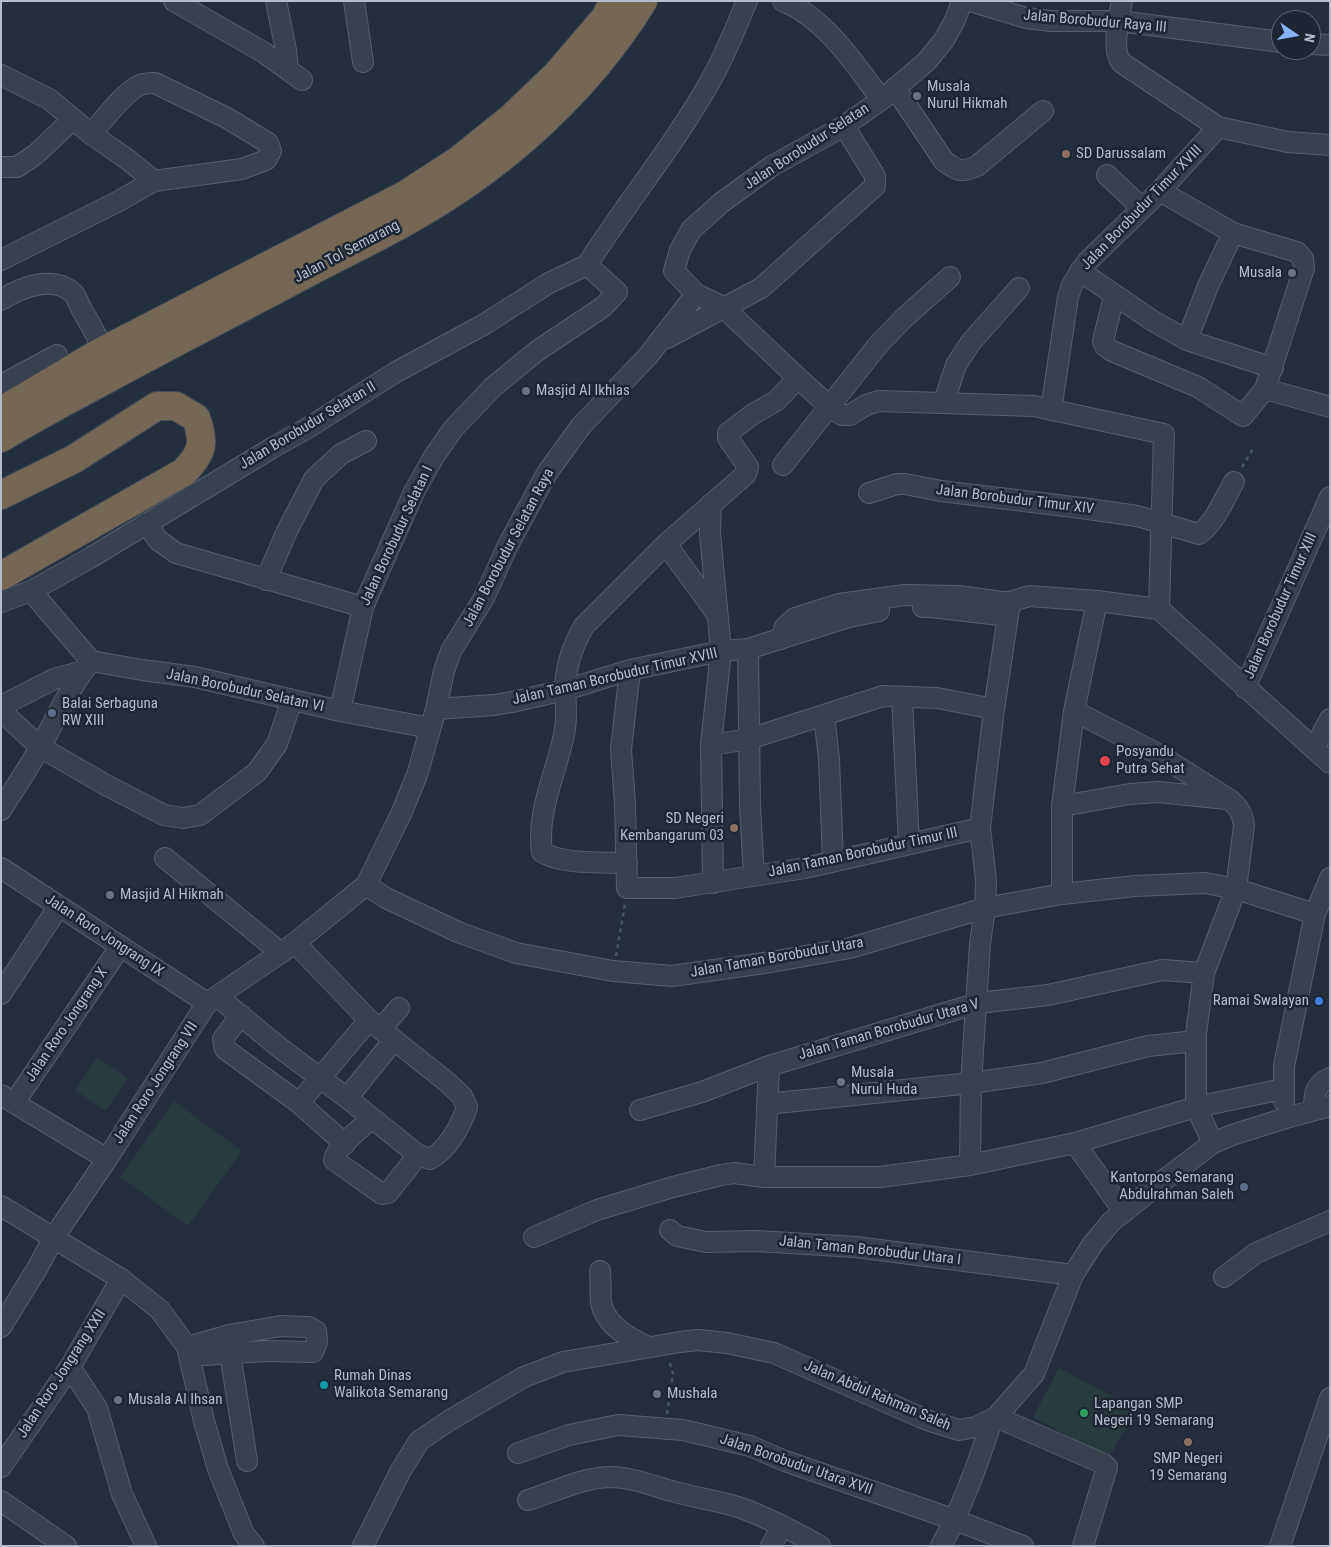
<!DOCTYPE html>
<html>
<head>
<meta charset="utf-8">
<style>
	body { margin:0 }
	#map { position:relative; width:1331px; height:1547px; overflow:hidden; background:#242f3e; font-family:"Roboto Condensed",sans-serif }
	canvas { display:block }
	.frame { position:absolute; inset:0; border:2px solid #b4bcc9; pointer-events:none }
	.north { position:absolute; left:1271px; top:10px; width:50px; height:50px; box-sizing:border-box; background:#1d2633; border:1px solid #59626f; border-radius:50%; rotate:102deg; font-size:14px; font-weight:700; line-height:20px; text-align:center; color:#b4bcc9 }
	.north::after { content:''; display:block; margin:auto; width:18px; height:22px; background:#8ab4f8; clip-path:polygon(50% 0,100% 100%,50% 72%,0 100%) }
</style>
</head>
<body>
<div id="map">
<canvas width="1331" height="1547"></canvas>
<div class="frame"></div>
<div class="north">N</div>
</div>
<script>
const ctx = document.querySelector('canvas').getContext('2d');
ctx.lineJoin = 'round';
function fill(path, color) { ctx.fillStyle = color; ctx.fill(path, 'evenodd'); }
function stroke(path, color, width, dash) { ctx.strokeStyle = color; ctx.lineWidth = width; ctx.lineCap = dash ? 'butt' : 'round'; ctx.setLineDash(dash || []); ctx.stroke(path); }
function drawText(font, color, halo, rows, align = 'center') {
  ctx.font = font + ' "Roboto Condensed",sans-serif'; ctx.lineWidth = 5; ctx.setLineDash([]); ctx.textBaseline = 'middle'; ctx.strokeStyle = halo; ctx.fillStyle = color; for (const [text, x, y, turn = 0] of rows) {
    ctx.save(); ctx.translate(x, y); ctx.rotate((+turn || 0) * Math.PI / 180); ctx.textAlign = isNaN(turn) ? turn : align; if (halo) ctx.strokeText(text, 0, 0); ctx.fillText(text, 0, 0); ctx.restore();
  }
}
const green = new Path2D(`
	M97,1057L128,1078L106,1111L75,1090Z
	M174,1101L242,1151L188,1226L120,1177Z
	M1059,1368L1136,1409L1109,1458L1033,1417Z`);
const path = new Path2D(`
	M1242,467L1253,449
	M616,956L625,904
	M667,1414L673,1374L669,1360`);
const minor = new Path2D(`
	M174,1L263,52L288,70L286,50L276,1
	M354,1L363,62
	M783,1C825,18 854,63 881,99
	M970,1L1026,18L1051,21H1119L1281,42
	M1122,1C1119,16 1111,52 1122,63L1218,127L1288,142L1330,145
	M1311,44L1330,45
	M288,70L302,80
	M1,75L49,99L91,134L127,159L154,181L117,202L1,260
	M895,88L944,161C958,171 961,173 977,166L1043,111
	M91,134C103,121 124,92 140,85C145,83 150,83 155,83L227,118L268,143L271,151L266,160L242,169L154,181
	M1,167H17L35,155L73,119
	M1107,175L1142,208
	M587,265C627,202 676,143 712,78C726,53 736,27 747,1
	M1080,271L1153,321L1187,340L1273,368
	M696,294L723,307L798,378L829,406L842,415H850L866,405L879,401L1034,406L1164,434L1159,609
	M1114,296L1103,341L1105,346L1112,351L1198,387L1243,416L1265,389L1304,268L1303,259L1297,252L1233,233L1160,191
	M1,300C20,288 53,274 73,293C77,297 79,305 82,310C90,323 97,337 104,350
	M667,338L761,288L875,186V176L844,126
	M1187,340L1208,286L1233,233
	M1,385L57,355
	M1265,389L1330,407
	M944,402L956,365L971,342L1019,288
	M1051,410L1068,297L1072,285L1087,262L1160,191L1218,127
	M783,465L878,345L903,319L950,277
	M869,493L897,484H905L941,491L1082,508L1137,516L1199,534C1215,523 1224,499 1234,482
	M711,504L710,533L721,651L711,745L713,883
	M146,523L158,540L176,553L363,607
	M666,544L717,614
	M266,580L287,531L314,479L341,454L366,441
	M31,591L91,661L142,670L195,677L340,711L430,728
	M1,602L31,591L90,558L272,448L306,429L396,372L483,325L549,283L587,265
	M923,607H931L1008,616
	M781,639L785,627L795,618L839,604L905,595L958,596L1002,602H1010L1029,596L1097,601L1159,609L1330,763
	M748,649L750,807L754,875
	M630,670L621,749L625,804L627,888H675L805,868L980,828
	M1245,688L1330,497
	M902,698L909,844
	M1,706L54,679L83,671
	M436,709L494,705L512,702L565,690L630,670L721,651L748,649L849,617L879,611
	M1,711L40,747L106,785L164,815L183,818L200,815L257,772L277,744L292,700
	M340,711L363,607L414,492L433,458L453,429L493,387L537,351L603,307L617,292L587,265
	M1074,711L1158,754L1230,800C1239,808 1243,814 1244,826L1236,889L1204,973L1196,1034V1107L1213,1143
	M824,715L829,759L833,861
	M711,745L749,739L883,696L937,698L994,709
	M1314,749L1330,719
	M1062,806L1130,794L1159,792L1226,799
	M1,810C15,788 29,767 42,744C57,716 71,685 91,661
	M165,858L281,953
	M627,863C603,862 562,865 542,852C536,810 558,770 565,729C567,716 566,704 565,691C565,668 573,645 584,626L666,544L746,474L748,467L728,438V433L753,414L776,401L798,378
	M1,868L207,1003
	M366,885L386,898L458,932L516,953L613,971L672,976L771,962L850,948L985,908L1062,894L1135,886L1205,883L1236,889L1315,914
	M1062,894V806L1074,711L1097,601
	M295,943L369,1020L447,1082L462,1096L467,1107C461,1125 448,1150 430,1159L418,1155L347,1098
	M1,994L59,906
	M218,997L280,1048L347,1098L394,1040
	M241,1015L223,1039L225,1049L299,1103L345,1144
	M381,1029L399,1008
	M1,1095L107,1159
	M1284,1101V1066L1315,914L1330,878
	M14,1103L120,947
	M299,1103L369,1020
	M767,1104L971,1083L1042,1073L1148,1046L1196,1041
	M640,1110L702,1092L769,1066L978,1003L1048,995L1162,970L1204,973
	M1314,1110C1314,1095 1314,1085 1330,1078
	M371,1119C362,1127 335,1148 334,1160L382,1194L388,1193L418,1155
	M1075,1143L1124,1212
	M970,1165L971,1083L980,944L985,908L986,880L980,828L994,709L1010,602
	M764,1177L769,1066
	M1,1206L121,1279L160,1310L187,1347L204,1421L218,1469L244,1534L254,1546
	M670,1230L677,1236L706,1242L757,1241L856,1247L1073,1275
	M534,1237L597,1210L673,1187L721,1175L734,1173L764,1177H880L970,1165L1075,1143L1196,1107L1283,1089
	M600,1271C601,1281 600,1292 601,1302C605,1325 629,1338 648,1347
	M1224,1277L1256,1253L1330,1221
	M1,1327L38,1267L54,1237L107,1159L207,1003L295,943L366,885L401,814L417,775L436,709L444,671L451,651L484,598L508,545L547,473L581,426L648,356L696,294L674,271L680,250L691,230L721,203L772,166L844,126L885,97L927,61L944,40L955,20L962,1
	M229,1339L230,1353L247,1461
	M187,1347L229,1335L281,1326L309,1327L316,1331L317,1342L313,1352L265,1351L189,1356
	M70,1367L97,1408L122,1494L146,1546
	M996,1417L1104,1464L1107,1467L1083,1546
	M518,1453L569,1435L618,1425L683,1430L750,1446L785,1461L955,1520L1023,1546
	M1,1467L70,1367L121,1279
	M528,1500C554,1492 581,1478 609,1477C632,1477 653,1486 675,1492C697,1498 720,1501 741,1508C769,1518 795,1532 820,1546
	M1,1501L66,1546
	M363,1546L400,1472L419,1441L450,1420L524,1377L563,1362L680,1342L698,1340L727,1343L774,1353L927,1420L959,1430L976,1427L996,1417L1034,1374L1073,1275L1092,1245L1111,1222L1160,1183L1213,1143L1232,1135L1286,1118L1330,1106
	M771,1546L782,1526
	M941,1546C963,1506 978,1464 992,1420
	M1280,1546L1330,1398`);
const highway = new Path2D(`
	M1,411L99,353L405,195L459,160L510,119L557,74L605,18L614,1
	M1,438C35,417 70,399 105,380C173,343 242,308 311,271C347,252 384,235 419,214C507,163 589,89 643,1
	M1,495L74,459L157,406H176L196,418C205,443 203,452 184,472L1,576`);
const markers = [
	[917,96,5,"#6b7280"],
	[1066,154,5,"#8d6e63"],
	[1292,273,5,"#6b7280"],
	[526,391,5,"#6b7280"],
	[52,713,5,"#5c6f8a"],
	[1105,761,6,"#e0444e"],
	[734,828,5,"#8d6e63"],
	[110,895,5,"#6b7280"],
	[1319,1001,5,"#3f7fe0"],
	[841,1082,5,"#6b7280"],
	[1244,1187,5,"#5c6f8a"],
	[324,1385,5,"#0f9aa8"],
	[657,1394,5,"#6b7280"],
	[118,1400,5,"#6b7280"],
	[1084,1413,5,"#2e9e5b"],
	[1188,1442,5,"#8d6e63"]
];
const streetNames = [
	["Jalan Borobudur Raya III",1095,22,5],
	["Jalan Borobudur Selatan",807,147,-33],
	["Jalan Borobudur Timur XVIII",1142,208,-46],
	["Jalan Tol Semarang",347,252,-28],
	["Jalan Borobudur Selatan II",308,426,-31],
	["Jalan Borobudur Timur XIV",1015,500,7],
	["Jalan Borobudur Selatan I",397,536,-65],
	["Jalan Borobudur Selatan Raya",509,548,-62],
	["Jalan Borobudur Timur XIII",1281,606,-66],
	["Jalan Taman Borobudur Timur XVIII",615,677,-13],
	["Jalan Borobudur Selatan VI",245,691,12],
	["Jalan Taman Borobudur Timur III",863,853,-12],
	["Jalan Roro Jongrang IX",104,936,33],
	["Jalan Taman Borobudur Utara",777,958,-10],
	["Jalan Roro Jongrang X",67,1025,-56],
	["Jalan Taman Borobudur Utara V",889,1030,-16],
	["Jalan Roro Jongrang VII",156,1083,-57],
	["Jalan Taman Borobudur Utara I",870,1251,6],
	["Jalan Roro Jongrang XXII",62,1374,-57],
	["Jalan Abdul Rahman Saleh",877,1396,23],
	["Jalan Borobudur Utara XVII",796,1465,19]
];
const poiNames = [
	["Musala",927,87],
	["Nurul Hikmah",927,104],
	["SD Darussalam",1076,154],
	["Musala",1282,273,"right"],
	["Masjid Al Ikhlas",536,391],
	["Balai Serbaguna",62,704],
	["RW XIII",62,721],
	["Posyandu",1116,752],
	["Putra Sehat",1116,769],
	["SD Negeri",724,819,"right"],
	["Kembangarum 03",724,836,"right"],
	["Masjid Al Hikmah",120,895],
	["Ramai Swalayan",1309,1001,"right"],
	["Musala",851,1073],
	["Nurul Huda",851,1090],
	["Kantorpos Semarang",1234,1178,"right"],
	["Abdulrahman Saleh",1234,1195,"right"],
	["Rumah Dinas",334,1376],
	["Walikota Semarang",334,1393],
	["Mushala",667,1394],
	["Musala Al Ihsan",128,1400],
	["Lapangan SMP",1094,1404],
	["Negeri 19 Semarang",1094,1421],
	["SMP Negeri",1188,1459,"center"],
	["19 Semarang",1188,1476,"center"]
];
fill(green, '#263c3f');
stroke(minor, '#565f6c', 22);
stroke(highway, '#434c59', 30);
stroke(path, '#44595c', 2.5, [4, 4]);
stroke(minor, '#38414e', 20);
stroke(highway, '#746855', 28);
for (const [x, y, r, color] of markers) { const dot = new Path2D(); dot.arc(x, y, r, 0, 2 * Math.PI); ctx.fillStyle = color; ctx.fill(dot); stroke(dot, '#1d2633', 2); }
drawText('15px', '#b4bcc9', '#1d2633', streetNames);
drawText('15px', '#b4bcc9', '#1d2633', poiNames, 'left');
</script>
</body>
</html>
